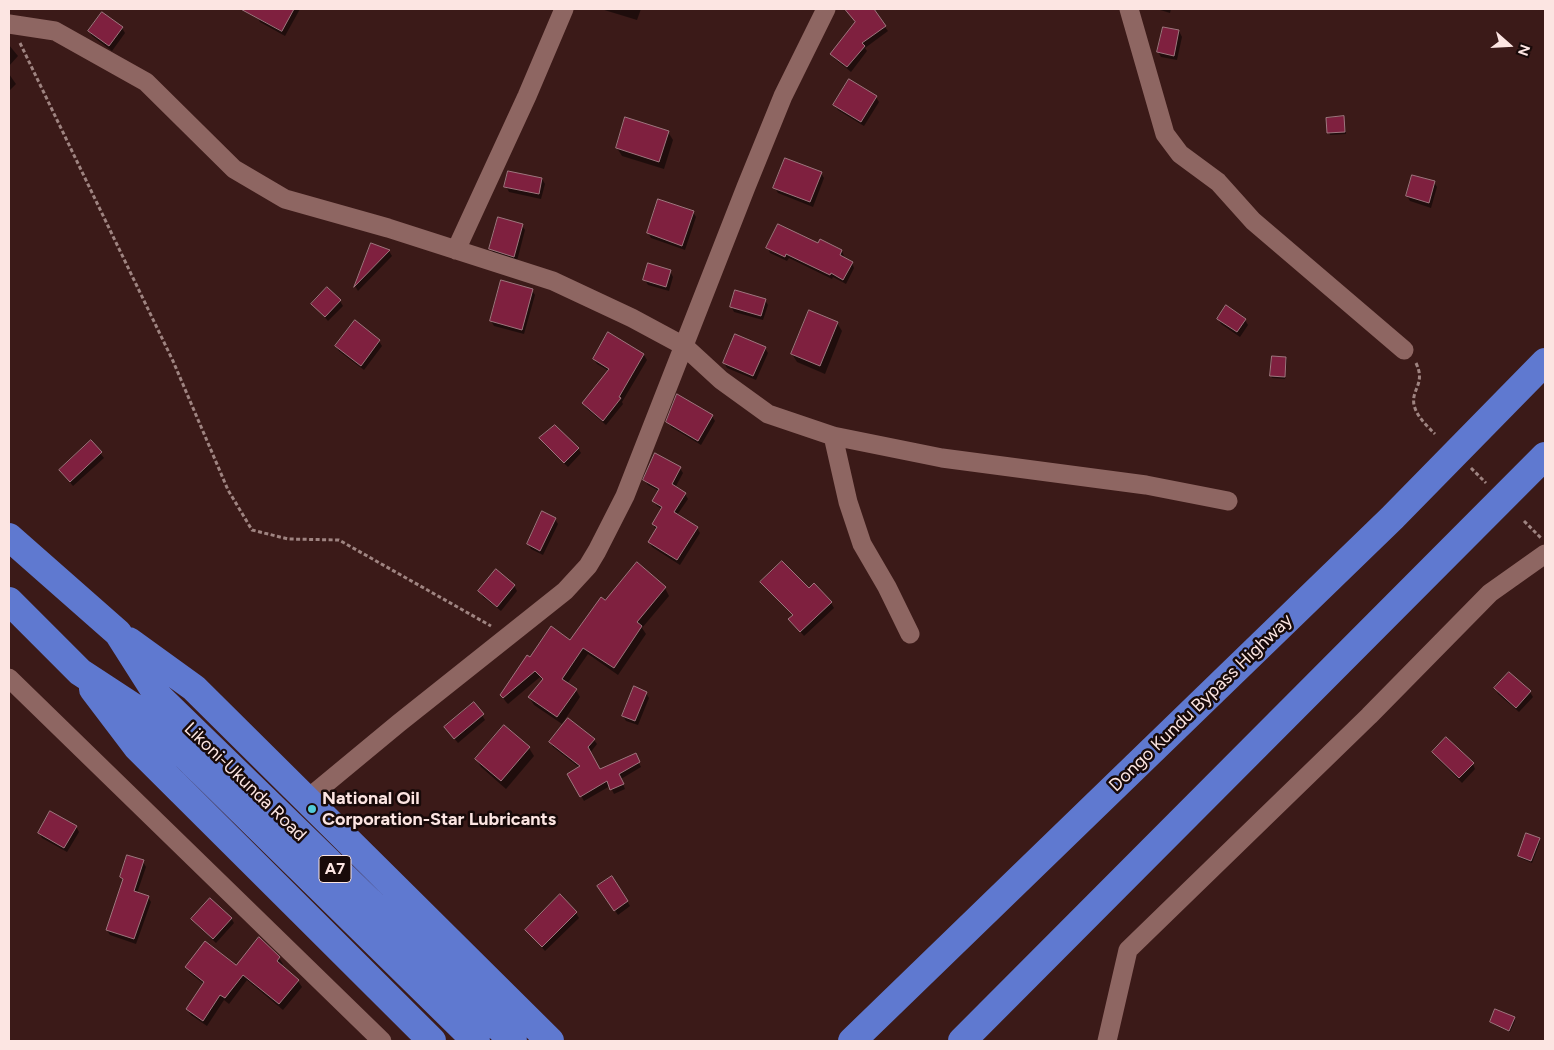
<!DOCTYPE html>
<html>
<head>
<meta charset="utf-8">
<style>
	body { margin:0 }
	#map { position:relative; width:1554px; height:1050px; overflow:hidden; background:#3b1a18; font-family:Figtree,sans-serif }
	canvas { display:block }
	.frame { position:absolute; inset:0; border:10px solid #fce5e2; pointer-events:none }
	.north { position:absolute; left:1484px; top:20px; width:50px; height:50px; -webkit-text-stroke:4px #180a09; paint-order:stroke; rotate:109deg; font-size:14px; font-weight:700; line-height:20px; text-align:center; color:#fce5e2 }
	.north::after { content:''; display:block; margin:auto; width:18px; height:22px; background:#fce5e2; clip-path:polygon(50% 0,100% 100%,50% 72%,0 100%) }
</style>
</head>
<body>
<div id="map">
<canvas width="1554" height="1050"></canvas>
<div class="frame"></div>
<div class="north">N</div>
</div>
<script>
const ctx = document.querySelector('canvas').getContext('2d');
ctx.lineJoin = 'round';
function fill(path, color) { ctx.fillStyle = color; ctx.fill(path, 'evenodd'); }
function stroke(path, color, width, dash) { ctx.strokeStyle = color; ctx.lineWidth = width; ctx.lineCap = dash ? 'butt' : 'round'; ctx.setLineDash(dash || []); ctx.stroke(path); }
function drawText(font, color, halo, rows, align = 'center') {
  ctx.font = font + ' Figtree,sans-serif'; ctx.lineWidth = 5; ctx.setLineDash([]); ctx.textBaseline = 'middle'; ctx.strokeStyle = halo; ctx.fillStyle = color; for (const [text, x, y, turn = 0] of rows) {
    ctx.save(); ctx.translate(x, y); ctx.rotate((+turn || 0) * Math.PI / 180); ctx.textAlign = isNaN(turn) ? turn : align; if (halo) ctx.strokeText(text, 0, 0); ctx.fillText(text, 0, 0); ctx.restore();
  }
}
const shadow = new Path2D(`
	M261,9H300L285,36L260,22L257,16Z
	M601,9H641L637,20Z
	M845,9H871L888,31L865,48L867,51L851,72L835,59L832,54L856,23Z
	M1157,9H1171L1170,13Z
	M102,13L122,28L125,33L112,51L92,36L89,31Z
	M1179,31L1182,37L1177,60L1161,57L1158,52Z
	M9,45L18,56L9,66Z
	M9,74L16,84L9,91Z
	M876,97L879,102L864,126L838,110L835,105Z
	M1343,118L1346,134L1330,135L1327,119Z
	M668,132L673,140L664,169L622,156L617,148Z
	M821,173L824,178L813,207L778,193L775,188Z
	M542,179L545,184L541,199L509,192L506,186Z
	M1434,182L1437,187L1431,208L1410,201L1407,196Z
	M693,212L696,217L685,250L651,238L648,233Z
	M522,225L525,230L517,261L494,254L491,249Z
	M372,244L389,251L392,256L358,291L355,286Z
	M818,244L842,251L844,256L843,258L852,263L854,268L846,284L833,277L832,279L789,258L787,261L770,253L768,248Z
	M670,271L673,277L669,291L648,285L645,280Z
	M532,290L535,295L524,334L494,326L491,321Z
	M765,300L768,305L763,320L734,312L731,306Z
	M340,301L343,306L328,321L313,304Z
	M1218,319L1245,320L1248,325L1240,337L1221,324Z
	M355,322L379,341L382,346L364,370L339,351L336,346Z
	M837,323L842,331L825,374L797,362L792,354Z
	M765,348L768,353L756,380L727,368L724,363Z
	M644,355L647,360L622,402L623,404L606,425L586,408L583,403L609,371L597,364L594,359Z
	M1286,358L1287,360L1285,379L1272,378L1271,376Z
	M678,395L712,416L715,421L701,445L671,427L668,421Z
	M541,439L578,448L581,453L568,467L544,444Z
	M91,442L104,458L73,486L60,470Z
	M656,455L680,468L683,473L675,488L685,494L688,499L677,515L697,528L700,533L680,565L652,547L649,542L656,530L653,524L662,509L657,506L654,501L659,491L648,485L645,480Z
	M555,519L558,524L543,555L531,549L528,544Z
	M637,564L665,588L669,596L642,628L646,634L618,675L588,654L567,684L576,690L580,697L562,724L534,705L529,697L543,681L540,677L508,704L506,702L501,695L530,658L570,641Z
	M762,582L809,590L831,603L834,608L804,636L790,619L794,616L765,587Z
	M514,585L517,591L501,611L483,597L480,592Z
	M1496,689L1530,692L1533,697L1519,712L1498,694Z
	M646,693L649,698L638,725L626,721L623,716Z
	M482,715L485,720L458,743L449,732Z
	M504,726L529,748L534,756L506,789L481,767L476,759Z
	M594,740L597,744L590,753L600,770L635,755L641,767L621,779L625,789L614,794L610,786L584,801L569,774L580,768L553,747L550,742Z
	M1433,752L1473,764L1475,769L1462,783L1436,757Z
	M76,826L79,832L67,852L42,838L39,833Z
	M1539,839L1540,842L1532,863L1520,858L1519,856Z
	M143,862L146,867L137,893L148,897L151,902L136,944L110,935L107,930L123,882L121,877Z
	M602,891L627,901L630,906L618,915Z
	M576,913L579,918L545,951L526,930Z
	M231,918L234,923L216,943L196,924L193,919Z
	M279,958L283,964L281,966L298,981L302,987L283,1010L247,980L229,1004L224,1000L207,1026L191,1015L187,1009L204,984L190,973L187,967H236Z
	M1514,1018L1515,1021L1510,1032L1493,1024L1491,1022Z`);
const building = new Path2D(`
	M241,9H294L282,31Z
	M845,9H874L886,26L862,43L865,46L847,67L830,54L855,22Z
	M102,12L123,27L109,46L88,31Z
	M1163,27L1179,30L1174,56L1157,52Z
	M849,79L877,96L861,122L833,105Z
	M1344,116L1345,132L1327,133L1326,118Z
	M625,117L669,131L659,162L616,148Z
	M785,158L822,172L810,202L773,188Z
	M508,171L542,178L539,194L504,187Z
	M1412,175L1435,181L1429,203L1406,196Z
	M658,199L694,211L682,246L647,233Z
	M498,217L523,224L514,257L489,249Z
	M778,224L818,243L820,239L842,250L840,255L853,262L843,280L831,273L830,275L786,254L785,257L766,248Z
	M371,243L390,250L354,287Z
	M648,263L671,270L666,287L643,280Z
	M501,280L533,289L522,330L490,321Z
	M327,287L341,300L325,317L311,304Z
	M735,290L766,299L761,316L730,307Z
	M1226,305L1246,319L1237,332L1217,319Z
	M809,310L838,322L820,366L791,354Z
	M355,320L380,340L361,366L335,346Z
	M608,332L644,354L619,397L621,398L603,421L582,403L609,369L593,359Z
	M735,334L766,347L753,376L723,363Z
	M1272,356L1286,357L1285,377L1270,376Z
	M677,394L713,415L698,441L666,422Z
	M555,425L579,448L564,463L539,438Z
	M91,440L102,452L70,482L59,470Z
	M655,453L681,467L672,484L686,493L674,512L698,527L677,560L648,542L657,527L652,524L662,507L652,501L659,489L643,480Z
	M542,511L556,518L540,551L527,544Z
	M782,561L809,588L814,583L832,602L800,632L788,619L793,615L760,582Z
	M637,562L666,587L637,622L642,626L614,668L583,648L562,679L577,689L557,717L528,697L543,679L535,671L503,698L500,695L527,655L530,657L551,626L570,640L601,597L605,600Z
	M496,569L515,585L497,607L478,591Z
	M1509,672L1531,691L1516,708L1494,688Z
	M634,686L647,692L635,721L622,716Z
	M474,702L484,714L454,739L444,727Z
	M568,718L595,739L588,747L600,769L636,753L640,762L619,774L624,784L610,790L607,781L580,797L567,774L580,766L549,742Z
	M504,725L530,747L501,781L475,759Z
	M1446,737L1474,763L1459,778L1432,752Z
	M50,811L77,826L64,848L38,833Z
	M1526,833L1540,838L1531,861L1518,856Z
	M127,855L144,860L134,891L149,896L134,939L106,930L123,879L120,877Z
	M612,876L628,901L614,911L597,886Z
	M560,894L577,912L542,947L525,930Z
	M210,898L232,918L213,939L191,919Z
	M259,937L280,957L277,961L299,980L279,1004L243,975L225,998L220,995L203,1021L186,1009L204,982L185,967L205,941L236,965Z
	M1495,1009L1515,1017L1509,1031L1490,1022Z`);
const path = new Path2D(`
	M20,43L173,361L228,490L252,530L288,539L339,540L491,626
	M1416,363C1426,384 1411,389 1414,405C1417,417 1427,426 1435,434
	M1471,468L1486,483
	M1524,521L1541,538`);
const minor = new Path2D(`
	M1129,9L1165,134L1180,154L1218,182L1253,221L1404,350
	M9,24L55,31L146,82L234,169L285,199L388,228L553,281L632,318L684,346L721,380L768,414L833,436L942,458L1146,485L1228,501
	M456,250L527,96L564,9
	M833,436L848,502L862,544L887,587L910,634
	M9,678L382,1041
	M306,800L399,723L565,591L588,566L597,551L625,496L746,187L783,96L826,9
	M1107,1041L1128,950L1369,716L1490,593L1545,554`);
const trunk = new Path2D(`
	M9,537L118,633L158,696L513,1041
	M9,601L80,672L141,712L476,1041
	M129,641L194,688L550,1041
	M93,689L137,747L432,1041
	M852,1041L1392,518L1545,362
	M962,1041L1545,456`);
const markers = [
	[312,809,5,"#52cbd9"]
];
const shields = [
	[335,869,32]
];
const shieldNames = [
	["A7",335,869]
];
const streetNames = [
	["Dongo Kundu Bypass Highway",1201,703,-44],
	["Likoni-Ukunda Road",245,782,44]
];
const poiNames = [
	["National Oil",322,799],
	["Corporation-Star Lubricants",322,820]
];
fill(shadow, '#0007');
fill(building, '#7f203f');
stroke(building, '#9e767e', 1);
stroke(path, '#9f8481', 3, [4, 2.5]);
stroke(minor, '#8e6662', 19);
stroke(trunk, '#5f79d0', 28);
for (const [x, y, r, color] of markers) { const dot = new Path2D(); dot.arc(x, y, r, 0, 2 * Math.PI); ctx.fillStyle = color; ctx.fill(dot); stroke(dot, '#180a09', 2); }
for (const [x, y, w] of shields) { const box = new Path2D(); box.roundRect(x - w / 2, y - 13.5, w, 27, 4); ctx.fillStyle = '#180a09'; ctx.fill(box); stroke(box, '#fce5e2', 1); }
drawText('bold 16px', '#fce5e2', null, shieldNames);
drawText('18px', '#fce5e2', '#180a09', streetNames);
drawText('bold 18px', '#fce5e2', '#180a09', poiNames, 'left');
</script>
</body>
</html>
